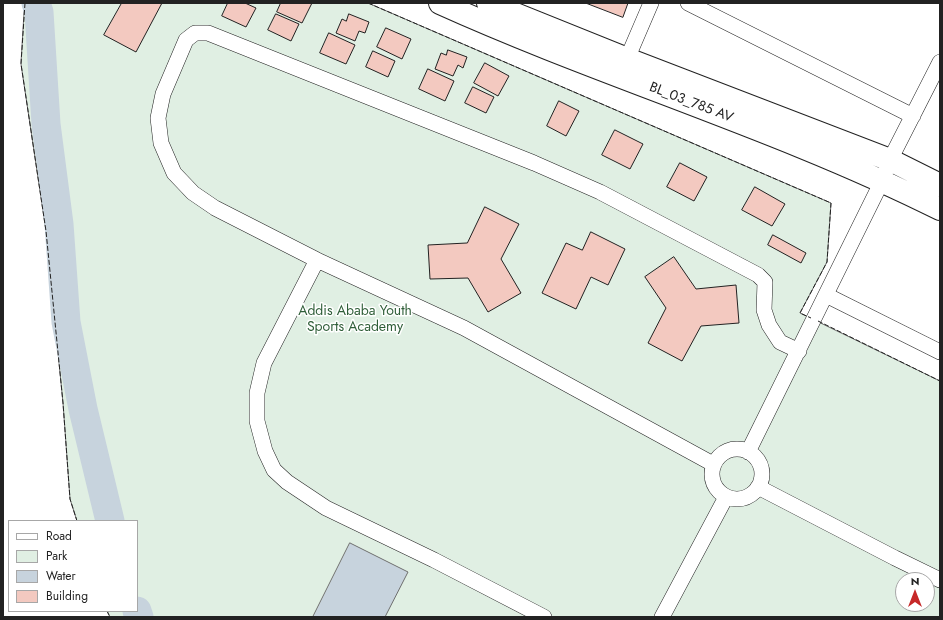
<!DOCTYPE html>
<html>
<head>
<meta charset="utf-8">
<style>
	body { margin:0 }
	#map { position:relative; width:943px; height:620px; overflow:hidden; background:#fff; font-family:Jost,sans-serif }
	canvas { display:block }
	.frame { position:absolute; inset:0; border:4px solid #222; pointer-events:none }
	.legend { position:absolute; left:8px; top:520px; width:130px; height:92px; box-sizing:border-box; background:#fff; border:1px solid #a7a7a7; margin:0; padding:5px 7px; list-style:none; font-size:12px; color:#222 }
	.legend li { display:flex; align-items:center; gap:8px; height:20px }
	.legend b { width:20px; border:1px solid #a7a7a7 }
	.north { position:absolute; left:895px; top:572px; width:40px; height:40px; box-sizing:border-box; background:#fff; border:1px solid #a7a7a7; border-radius:50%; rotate:0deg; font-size:11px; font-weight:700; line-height:16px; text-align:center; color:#222 }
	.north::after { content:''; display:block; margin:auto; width:14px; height:18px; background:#c62828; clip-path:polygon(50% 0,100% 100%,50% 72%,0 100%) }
</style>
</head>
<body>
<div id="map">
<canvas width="943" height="620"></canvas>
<div class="frame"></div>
<ul class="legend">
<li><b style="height:5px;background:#fff"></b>Road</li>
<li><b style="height:11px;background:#e0efe3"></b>Park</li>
<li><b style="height:11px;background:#c7d3dd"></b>Water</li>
<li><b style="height:11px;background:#f3c9c0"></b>Building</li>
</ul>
<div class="north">N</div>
</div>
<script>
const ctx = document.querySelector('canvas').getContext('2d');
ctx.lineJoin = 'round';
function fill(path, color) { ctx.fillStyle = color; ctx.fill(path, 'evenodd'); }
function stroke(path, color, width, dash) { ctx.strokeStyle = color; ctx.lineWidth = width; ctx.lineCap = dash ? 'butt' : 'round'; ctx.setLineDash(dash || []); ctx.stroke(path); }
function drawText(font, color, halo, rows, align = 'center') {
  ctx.font = font + ' Jost,sans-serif'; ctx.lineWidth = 3; ctx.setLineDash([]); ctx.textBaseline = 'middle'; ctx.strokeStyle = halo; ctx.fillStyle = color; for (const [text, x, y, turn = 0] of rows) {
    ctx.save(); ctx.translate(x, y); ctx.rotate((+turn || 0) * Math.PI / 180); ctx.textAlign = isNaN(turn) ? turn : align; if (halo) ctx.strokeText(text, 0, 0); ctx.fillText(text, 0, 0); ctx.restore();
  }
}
const green = new Path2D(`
	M25,3H368L831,203L827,262L800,313L940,381V617H110L107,611H137V521H77L70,499L63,403L46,231L21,64ZM903,580H927V604H903Z`);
const water = new Path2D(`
	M350,543L408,572L385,617H313Z`);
const river = new Path2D(`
	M36,3L39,12L46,124L59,224L66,322L83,409L110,521
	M137,611L139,617`);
const building = new Path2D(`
	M122,3H162L136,52L104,35Z
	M228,3H245L256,8L246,27L222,16Z
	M281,3H312L302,23L277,12Z
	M586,3H628L623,17Z
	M276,14L299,24L291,41L268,30Z
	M349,14L369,22L365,33L359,31L355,41L336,33L342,19L346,21Z
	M386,28L411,39L402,59L377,47Z
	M329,33L355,45L346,64L320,53Z
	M448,50L467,57L463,68L458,65L453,76L435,69L441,53L446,55Z
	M373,51L395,61L388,77L366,67Z
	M485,63L509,76L498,96L474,83Z
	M428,69L454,81L445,101L419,89Z
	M473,87L494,97L486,113L465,103Z
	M559,101L579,111L566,136L547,126Z
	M615,130L643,144L630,169L602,155Z
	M680,163L707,177L694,201L667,187Z
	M755,187L785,204L772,226L742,210Z
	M485,207L519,224L501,259L521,293L488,312L468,278L430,279L428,245L467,243Z
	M591,232L625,249L608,285L591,277L576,309L542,293L566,243L582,250Z
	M773,235L806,253L801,263L768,245Z
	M674,257L696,289L736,285L739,323L701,326L682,361L648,343L666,308L645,277Z`);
const street = new Path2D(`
	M688,3L913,116
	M627,59L651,3
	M317,260L264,363L257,393V421L265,451L274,470L287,482L326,508L434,560L544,617
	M826,295L940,352
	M712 474a25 25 0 1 1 50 0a25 25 0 1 1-50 0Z
	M748,452L882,181L890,160L940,62
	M713,464L464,328L317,260L215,208L193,193L174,173L161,143L158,118L163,94L186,40L195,33H208L534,163L600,192L758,275L765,282L764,310L769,325L780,342L799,351
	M758,487L895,558L940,580
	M662,617L726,497`);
const primary = new Path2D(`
	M440,3C604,77 778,128 940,209
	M488,3L627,59L890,160L940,185`);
const fence = new Path2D(`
	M25,3L21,64L46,231L63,403L70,499L77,521
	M368,3L831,203L827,262L800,313L811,318
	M818,321L940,381
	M107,611L110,617`);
const streetNames = [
	["BL_03_785 AV",691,103,21]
];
const parkNames = [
	["Addis Ababa Youth",355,312],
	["Sports Academy",355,328]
];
fill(green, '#e0efe3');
stroke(green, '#6f6f6f', 1);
fill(water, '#c7d3dd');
stroke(water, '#6f6f6f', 1);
stroke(river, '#c7d3dd', 29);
fill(building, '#f3c9c0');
stroke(building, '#222', 1);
stroke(street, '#222', 16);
stroke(primary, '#222', 24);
stroke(street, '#fff', 15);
stroke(primary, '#fff', 22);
stroke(fence, '#222', 1, [5, 2]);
drawText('14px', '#222', '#fff', streetNames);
drawText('14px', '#2f5e38', '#fff', parkNames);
</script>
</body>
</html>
